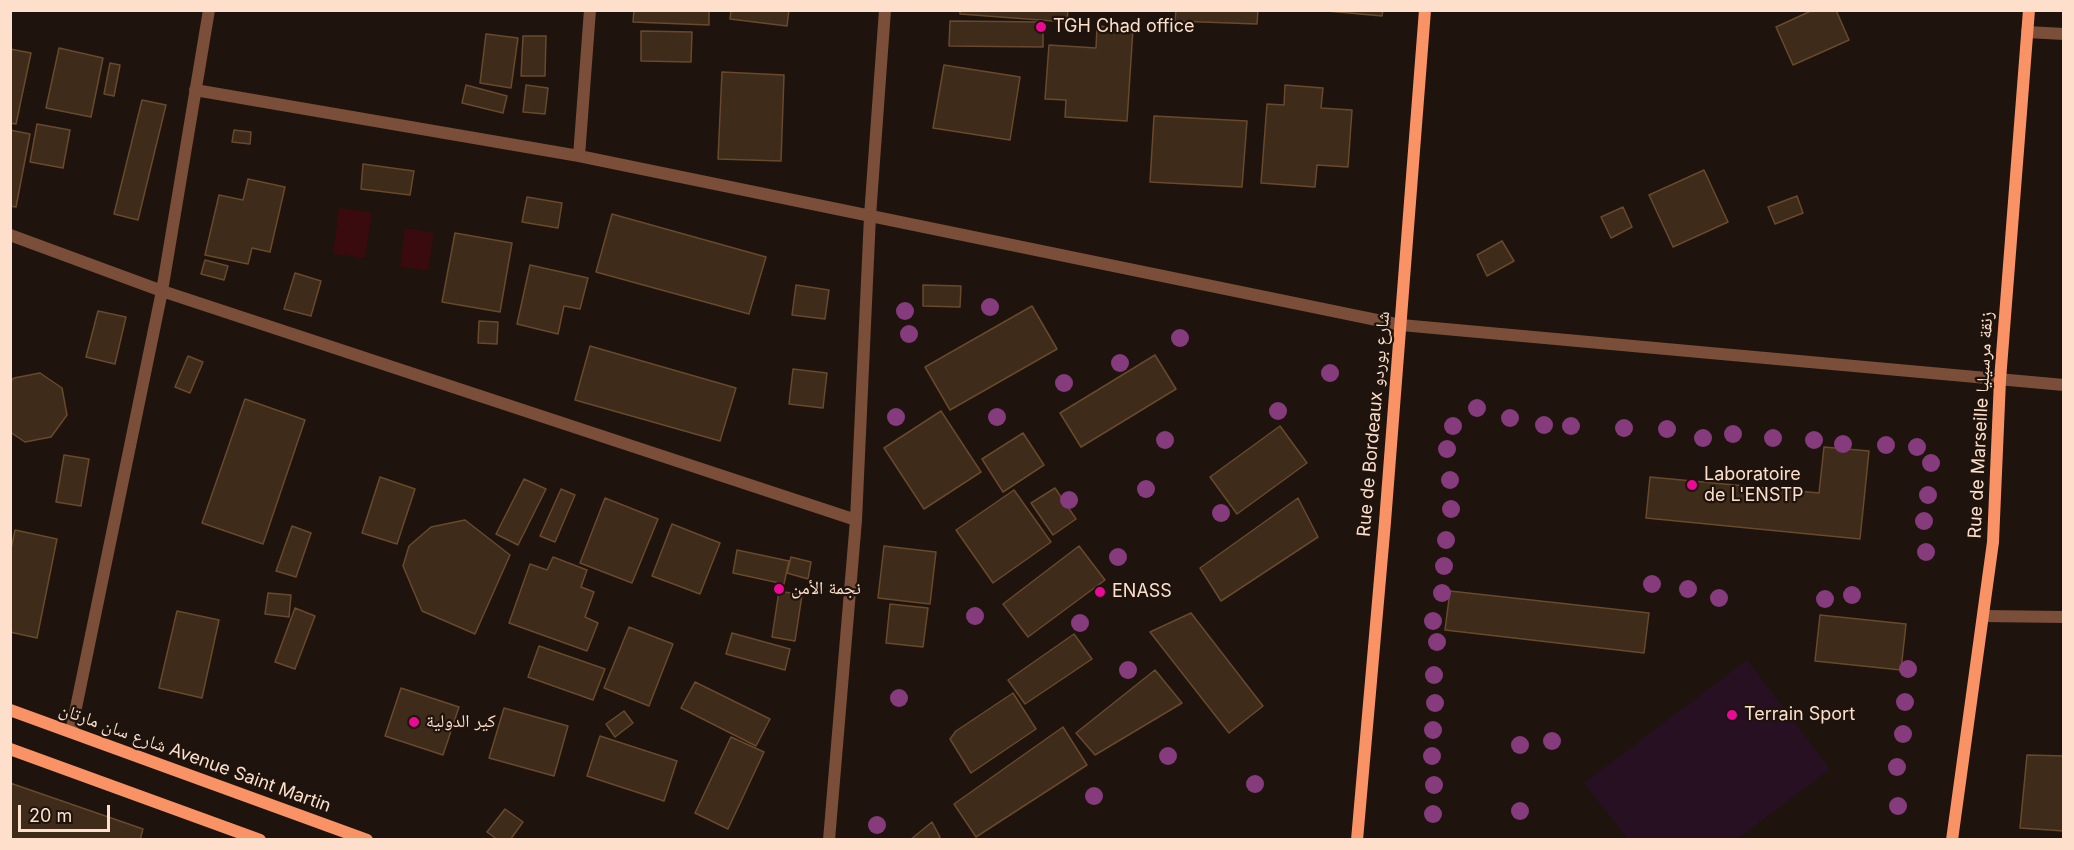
<!DOCTYPE html>
<html>
<head>
<meta charset="utf-8">
<style>
	body { margin:0 }
	#map { position:relative; width:2074px; height:850px; overflow:hidden; background:#1e140d; font-family:Inter,sans-serif }
	canvas { display:block }
	.frame { position:absolute; inset:0; border:12px solid #fddfcb; pointer-events:none }
	.scale { position:absolute; left:18px; top:805px; width:92px; height:27px; box-sizing:border-box; border:3px solid #fddfcb; border-top:0; padding-left:8px; font-size:18px; line-height:21px; white-space:nowrap; color:#fddfcb; -webkit-text-stroke:4px #1e140d; paint-order:stroke }
</style>
</head>
<body>
<div id="map">
<canvas width="2074" height="850"></canvas>
<div class="frame"></div>
<div class="scale">20 m</div>
</div>
<script>
const ctx = document.querySelector('canvas').getContext('2d');
ctx.lineJoin = 'round';
function fill(path, color) { ctx.fillStyle = color; ctx.fill(path, 'evenodd'); }
function stroke(path, color, width, dash) { ctx.strokeStyle = color; ctx.lineWidth = width; ctx.lineCap = dash ? 'butt' : 'round'; ctx.setLineDash(dash || []); ctx.stroke(path); }
function drawText(font, color, halo, rows, align = 'center') {
  ctx.font = font + ' Inter,"Noto Naskh Arabic",sans-serif'; ctx.lineWidth = 4.5; ctx.setLineDash([]); ctx.textBaseline = 'middle'; ctx.strokeStyle = halo; ctx.fillStyle = color; for (const [text, x, y, turn = 0] of rows) {
    ctx.save(); ctx.translate(x, y); ctx.rotate((+turn || 0) * Math.PI / 180); ctx.textAlign = isNaN(turn) ? turn : align; if (halo) ctx.strokeText(text, 0, 0); ctx.fillText(text, 0, 0); ctx.restore();
  }
}
const green = new Path2D(`
	M1747,660L1830,769L1737,839H1628L1584,783Z`);
const water = new Path2D(`
	M339,208L372,212L365,258L333,254Z
	M405,228L434,233L428,270L400,267Z`);
const building = new Path2D(`
	M634,10H709V25L633,22Z
	M731,10H789L787,26L730,19Z
	M960,10H1068L1067,22L960,14Z
	M1176,10H1258L1257,24L1175,21Z
	M1316,10H1383L1382,16Z
	M1813,10H1836L1849,40L1793,65L1776,27Z
	M950,21L1043,22V47L949,46Z
	M1097,26L1133,29L1127,121L1065,117L1066,100L1045,99L1049,45L1096,48Z
	M641,31L692,32L691,62L641,61Z
	M486,34L518,38L511,88L480,83Z
	M523,36H546L545,76H521Z
	M59,48L103,58L91,117L46,108Z
	M10,49L31,53L16,124L10,123Z
	M110,63L120,65L114,96L104,94Z
	M944,65L1020,77L1010,140L933,128Z
	M722,72L784,75L781,161L718,159Z
	M466,85L507,96L503,113L462,103Z
	M526,85L548,88L545,114L523,112Z
	M1285,85L1323,88L1321,108L1352,110L1348,167L1317,165L1315,187L1261,183L1267,104L1284,105Z
	M142,100L166,105L138,220L114,214Z
	M1154,116L1247,121L1242,187L1150,182Z
	M37,124L70,130L63,168L30,162Z
	M10,130L30,134L16,207L10,206Z
	M234,130L251,132L250,144L232,142Z
	M363,164L414,171L410,195L361,189Z
	M1704,170L1728,222L1673,247L1649,195Z
	M248,179L285,187L270,252L252,248L248,264L205,255L219,195L243,200Z
	M1797,196L1803,213L1775,224L1768,207Z
	M527,197L562,203L558,228L522,222Z
	M1623,207L1632,227L1611,238L1601,217Z
	M612,214L766,257L749,314L596,272Z
	M455,233L512,243L500,312L442,302Z
	M1502,241L1514,261L1487,276L1477,255Z
	M205,260L228,266L224,280L201,274Z
	M530,265L588,278L580,309L564,306L558,334L517,324Z
	M295,273L321,281L311,316L284,309Z
	M796,285L829,290L825,319L792,315Z
	M923,285L961,286L960,307L923,306Z
	M1032,306L1057,349L950,410L925,367Z
	M98,311L126,317L115,364L86,357Z
	M479,321L498,322L497,344L478,343Z
	M590,346L736,388L720,441L575,400Z
	M1155,355L1176,389L1081,447L1060,413Z
	M188,356L203,362L190,393L175,387Z
	M793,369L827,373L823,408L789,404Z
	M40,373L62,388L67,415L51,437L25,442L10,432V382L14,378Z
	M245,399L305,420L263,544L202,523Z
	M941,411L981,472L924,509L884,448Z
	M1280,426L1307,463L1237,514L1210,477Z
	M1023,433L1044,465L1003,492L982,459Z
	M1824,447L1869,451L1860,539L1646,518L1650,477L1819,493Z
	M64,455L89,459L81,506L56,502Z
	M380,477L415,489L397,544L362,533Z
	M524,479L546,489L518,545L496,534Z
	M1055,488L1076,519L1053,535L1031,503Z
	M561,489L575,495L555,542L540,536Z
	M1014,490L1051,542L993,583L956,530Z
	M605,498L658,519L632,583L580,563Z
	M1298,498L1318,537L1221,601L1200,568Z
	M465,520L510,555L475,634L422,611L403,566L409,546L431,527Z
	M672,524L720,543L700,594L652,576Z
	M292,526L311,533L296,577L276,571Z
	M15,530L57,539L37,638L10,632V554Z
	M884,546L936,552L930,604L878,598Z
	M1079,546L1105,580L1028,637L1003,604Z
	M737,550L789,561L784,584L733,573Z
	M553,557L587,570L581,587L594,592L585,617L598,623L587,651L509,623L530,564L547,570Z
	M791,557L811,562L808,579L787,573Z
	M779,591L802,595L795,641L772,637Z
	M1450,591L1649,613L1644,653L1445,630Z
	M268,593L291,595L289,617L265,614Z
	M890,604L928,608L923,647L886,643Z
	M295,608L315,616L295,669L275,662Z
	M177,611L219,620L202,698L159,688Z
	M1191,613L1263,706L1229,733L1150,632Z
	M1820,615L1906,624L1901,670L1815,661Z
	M629,627L673,644L649,706L604,688Z
	M732,633L790,649L785,670L726,654Z
	M1074,634L1092,659L1025,704L1008,680Z
	M539,646L605,669L593,700L528,677Z
	M1155,670L1182,703L1095,755L1076,733Z
	M695,682L770,719L756,746L681,708Z
	M401,688L459,707L443,755L385,736Z
	M1013,693L1036,729L971,773L950,739L956,731Z
	M504,708L568,726L554,776L489,758Z
	M624,711L633,723L615,737L606,724Z
	M1063,727L1087,765L976,837L954,804Z
	M600,736L677,761L664,801L587,776Z
	M731,737L764,752L728,829L695,813Z
	M2027,755L2064,756V831L2020,828Z
	M10,783L143,829L140,840H10Z
	M505,809L523,822L510,840H498L487,832Z
	M932,822L940,837L937,840H910Z`);
const lane = new Path2D(`
	M2027,32L2064,34
	M1983,616L2064,617`);
const street = new Path2D(`
	M195,90L579,156L1401,325L2064,385
	M579,156L590,10
	M10,235L162,291L856,520
	M71,732L162,291L209,10
	M829,840L856,520L870,216L885,10`);
const secondary = new Path2D(`
	M10,710L367,840
	M10,749L260,840
	M1357,840L1385,522L1425,10
	M1952,840L1993,542L2000,380L2029,10`);
const trees = [
	[990,307],
	[905,311],
	[909,334],
	[1180,338],
	[1120,363],
	[1330,373],
	[1064,383],
	[1477,408],
	[1278,411],
	[896,417],
	[997,417],
	[1510,418],
	[1544,425],
	[1453,426],
	[1571,426],
	[1624,428],
	[1667,429],
	[1733,434],
	[1703,438],
	[1773,438],
	[1165,440],
	[1814,440],
	[1843,444],
	[1886,445],
	[1917,447],
	[1447,449],
	[1931,463],
	[1450,480],
	[1146,489],
	[1928,495],
	[1069,500],
	[1451,509],
	[1221,513],
	[1924,521],
	[1446,540],
	[1926,552],
	[1118,557],
	[1444,566],
	[1652,584],
	[1688,589],
	[1442,593],
	[1852,595],
	[1719,598],
	[1825,599],
	[975,616],
	[1433,621],
	[1080,623],
	[1437,642],
	[1908,669],
	[1128,670],
	[1434,675],
	[899,698],
	[1905,702],
	[1435,703],
	[1433,730],
	[1903,734],
	[1552,741],
	[1520,745],
	[1168,756],
	[1432,756],
	[1897,767],
	[1255,784],
	[1434,785],
	[1094,796],
	[1898,806],
	[1520,811],
	[1433,814],
	[877,825]
];
const markers = [
	[1041,27,6,"#eb0996"],
	[1692,485,6,"#eb0996"],
	[779,589,6,"#eb0996"],
	[1100,592,6,"#eb0996"],
	[1732,715,6,"#eb0996"],
	[414,722,6,"#eb0996"]
];
const poiNames = [
	["TGH Chad office",1053,27],
	["Laboratoire",1704,475],
	["de L'ENSTP",1704,496],
	["نجمة الأمن",791,589],
	["ENASS",1112,592],
	["Terrain Sport",1744,715],
	["كير الدولية",426,722]
];
const streetNames = [
	["Rue de Bordeaux شارع بوردو",1374,424,-85],
	["Rue de Marseille زنقة مرسيليا",1981,425,-87],
	["شارع سان مارتان Avenue Saint Martin",195,758,20]
];
fill(green, '#271022');
fill(water, '#390a0e');
fill(building, '#3e2b19');
stroke(building, '#69492c', 1.5);
stroke(lane, '#7b4e39', 12);
stroke(street, '#7b4e39', 12);
stroke(secondary, '#f99366', 12);
ctx.fillStyle = '#853b7c';
for (const [x, y] of trees) { ctx.beginPath(); ctx.arc(x, y, 9, 0, 2 * Math.PI); ctx.fill(); }
for (const [x, y, r, color] of markers) { const dot = new Path2D(); dot.arc(x, y, r, 0, 2 * Math.PI); ctx.fillStyle = color; ctx.fill(dot); stroke(dot, '#1e140d', 2); }
drawText('18px', '#fddfcb', '#1e140d', poiNames, 'left');
drawText('18px', '#fddfcb', '#1e140d', streetNames);
</script>
</body>
</html>
